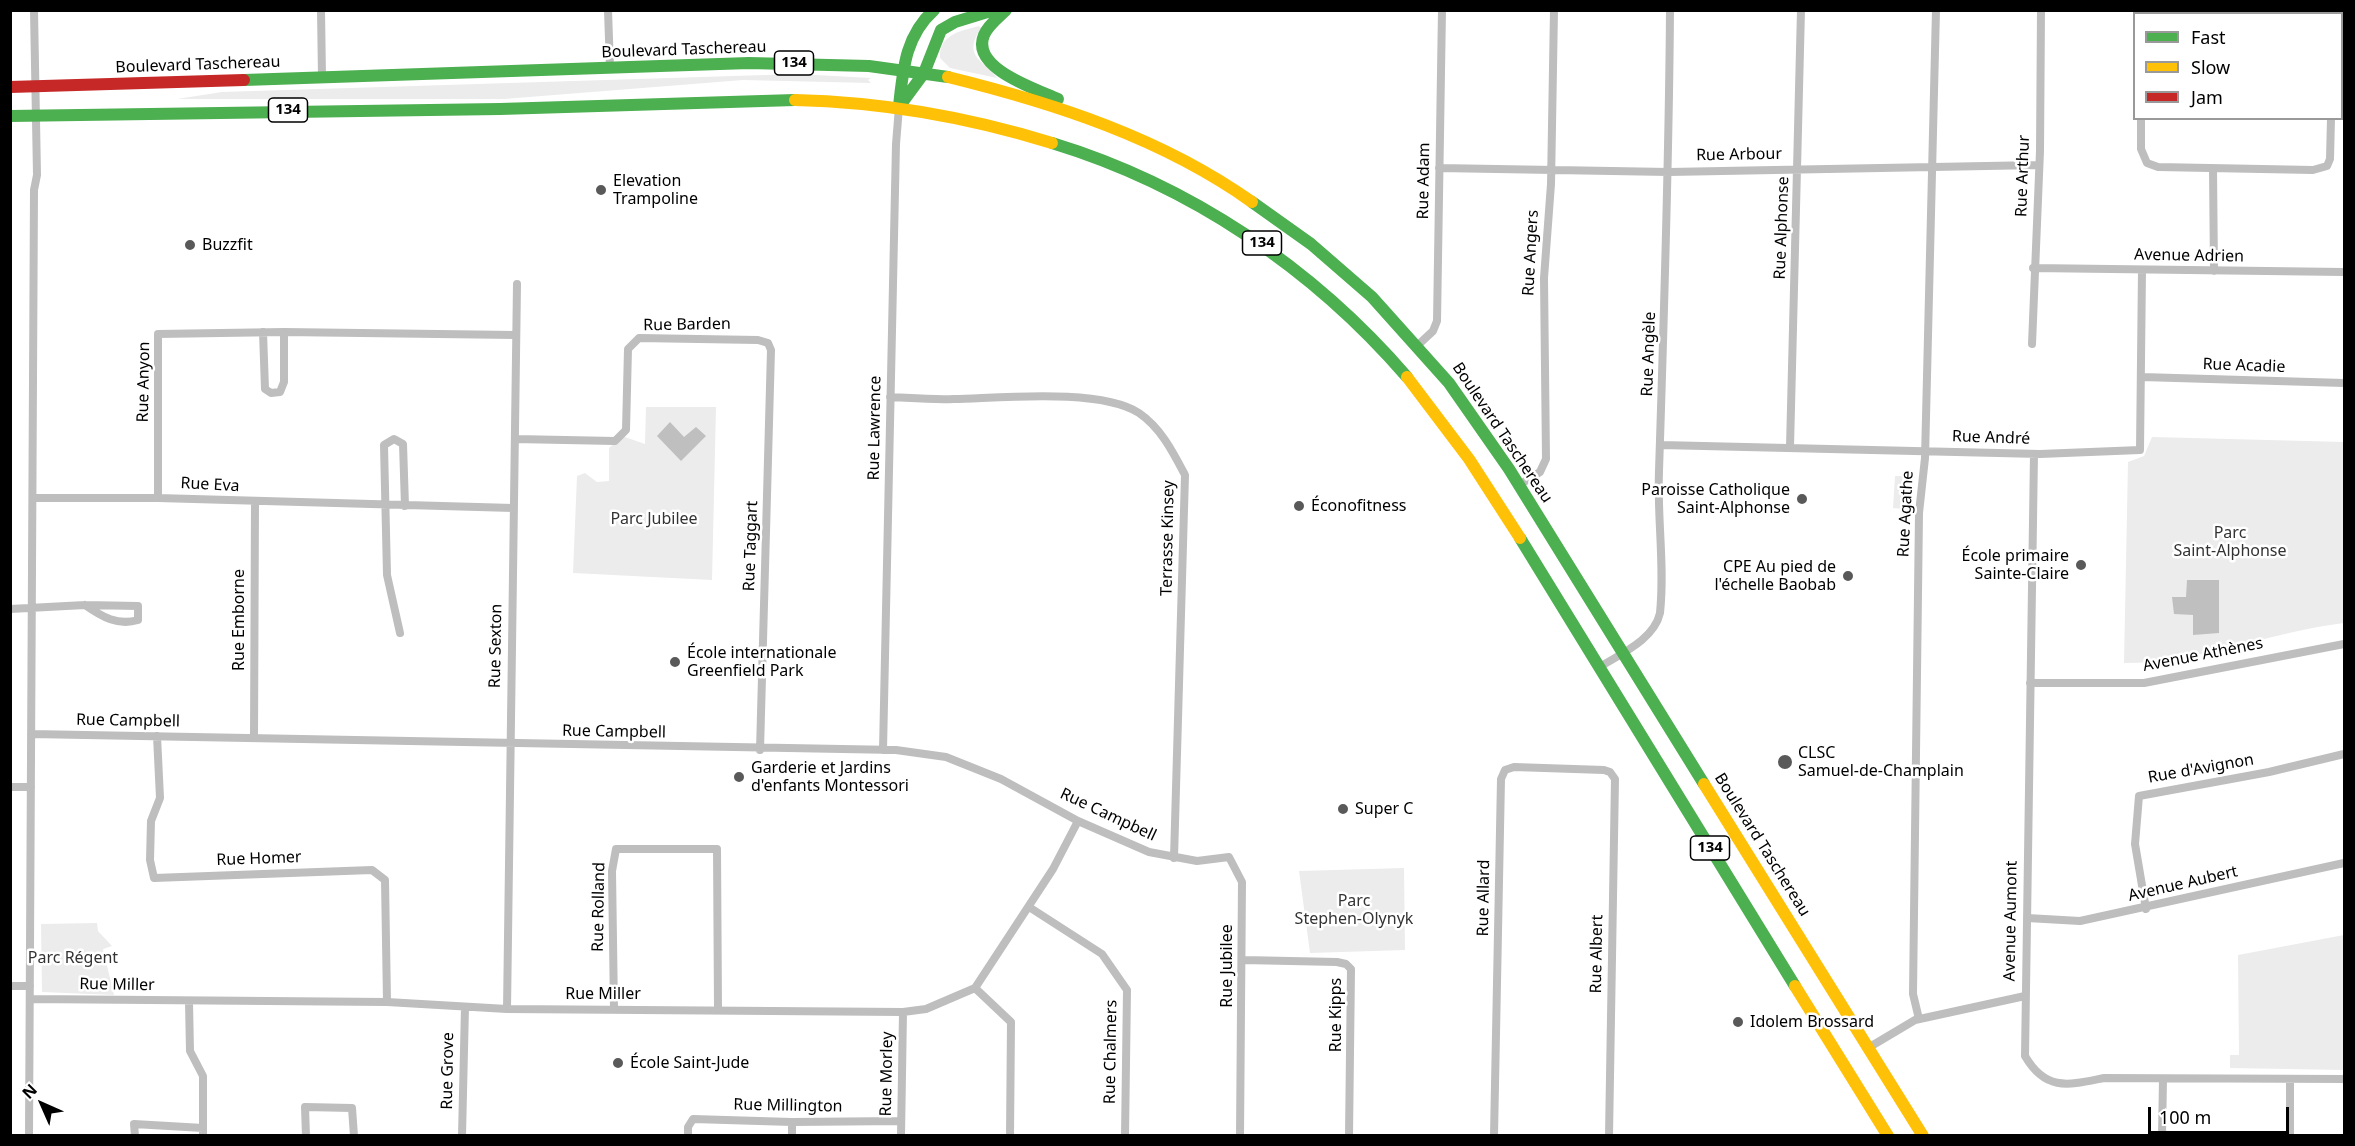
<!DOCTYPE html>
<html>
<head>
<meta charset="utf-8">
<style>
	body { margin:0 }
	#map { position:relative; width:2355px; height:1146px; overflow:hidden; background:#fff; font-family:"Noto Sans",sans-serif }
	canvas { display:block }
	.frame { position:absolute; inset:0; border:12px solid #000; pointer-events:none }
	.legend { position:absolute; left:2133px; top:12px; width:210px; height:108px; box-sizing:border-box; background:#fff; border:2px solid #999; margin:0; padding:8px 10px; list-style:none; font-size:18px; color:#000 }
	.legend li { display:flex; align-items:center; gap:12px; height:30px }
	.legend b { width:30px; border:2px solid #999 }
	.north { position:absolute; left:12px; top:1074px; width:60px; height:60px; -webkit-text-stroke:4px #fff; paint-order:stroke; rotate:315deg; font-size:16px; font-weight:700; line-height:24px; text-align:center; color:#000 }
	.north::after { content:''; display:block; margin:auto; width:21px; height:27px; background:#000; clip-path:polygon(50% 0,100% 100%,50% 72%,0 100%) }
	.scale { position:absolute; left:2148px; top:1107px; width:141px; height:27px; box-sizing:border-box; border:3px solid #000; border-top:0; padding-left:8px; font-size:18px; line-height:21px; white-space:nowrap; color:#000; -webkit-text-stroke:4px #fff; paint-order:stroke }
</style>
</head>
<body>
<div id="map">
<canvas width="2355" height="1146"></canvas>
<div class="frame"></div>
<ul class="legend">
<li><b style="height:8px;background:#4caf50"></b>Fast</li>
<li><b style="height:8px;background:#ffc107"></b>Slow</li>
<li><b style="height:8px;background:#c62828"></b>Jam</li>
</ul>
<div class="north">N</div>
<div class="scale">100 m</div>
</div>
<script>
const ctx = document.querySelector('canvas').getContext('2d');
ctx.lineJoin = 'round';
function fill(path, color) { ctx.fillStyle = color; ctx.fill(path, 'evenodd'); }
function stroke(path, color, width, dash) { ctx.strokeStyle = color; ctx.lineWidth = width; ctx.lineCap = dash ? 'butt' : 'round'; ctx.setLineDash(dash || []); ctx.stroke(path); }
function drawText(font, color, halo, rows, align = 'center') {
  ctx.font = font + ' "Noto Sans",sans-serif'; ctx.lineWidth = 5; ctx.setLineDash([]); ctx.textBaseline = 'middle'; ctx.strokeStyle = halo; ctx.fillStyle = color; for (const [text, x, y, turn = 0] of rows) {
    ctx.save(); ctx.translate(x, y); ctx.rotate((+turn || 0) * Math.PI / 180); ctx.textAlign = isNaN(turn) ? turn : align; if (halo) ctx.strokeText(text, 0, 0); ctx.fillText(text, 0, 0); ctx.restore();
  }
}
const green = new Path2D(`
	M979,26L981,28C961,58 986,61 997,78L950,68L940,58C939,34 961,31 979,26Z
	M797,74L871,78L868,80L871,83L743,80L504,99H177L222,92Z
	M646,407H716L712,580L573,573L577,476L585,473L597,482L609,481V448L622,436L645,444Z
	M2152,437L2344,442V623C2270,632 2200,663 2124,663L2128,462L2144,456Z
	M1895,476H1905L1908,481L1907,496L1902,502V509L1893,508Z
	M1404,868L1405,950L1310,953L1299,871Z
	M97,923L98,931L112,946L103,949L114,995L42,992L41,924Z
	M2344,935V1070L2230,1068V1055H2239L2238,955Z`);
const water = new Path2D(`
	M670,422L684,437L696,427L706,436L681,461L657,436Z
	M2187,580H2219V633L2193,635V615L2174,614L2172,597H2186Z`);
const street = new Path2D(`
	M321,10L322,77
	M608,10L610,68
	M2141,118V149L2147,163L2158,167L2313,170L2327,166L2330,159L2331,118
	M1439,168L1669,172L2039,165
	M2213,169L2214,271
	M2033,268L2344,272
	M263,332L265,389L271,393L280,392L284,382V332
	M2032,344L2040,151L2041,10
	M1418,345L1433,331L1437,321L1442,10
	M2142,377L2344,383
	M890,397C911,398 933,400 954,399C1001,398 1100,388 1139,413C1161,428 1173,452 1185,475L1174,858
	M515,439L615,441L626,430L628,349L639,338L758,340L768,343L771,350L760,750
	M1661,445L2040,454L2140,450L2142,270
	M1790,447L1801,10
	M2034,454L2025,1056C2046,1092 2069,1085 2104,1078L2344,1079
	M1519,485L1540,472L1546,459L1544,278L1551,184L1554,10
	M33,498H158L513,508
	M158,498V334L284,332L515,335
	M10,609L85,605L138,606V620C118,626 102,617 85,605
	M400,633L387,575L384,445L394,439L403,444L405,506
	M1598,668C1620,654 1654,640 1660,613C1665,565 1657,519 1659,471C1664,318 1669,164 1670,10
	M2030,683H2144L2344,644
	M31,734L896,750L946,757L1001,779L1078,821L1149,852L1197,861L1229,857L1242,882L1240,1136
	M157,736L160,798L151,821L150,860L154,878L372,870L385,880L387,1002
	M254,737L255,502
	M883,750L896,144L899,107
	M10,787H31
	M1029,907L1102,954L1127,990L1125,1136
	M2146,909L2135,844L2139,796L2269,772L2344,754
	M2027,918L2080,921L2344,863
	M1243,960L1337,962L1346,964L1351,969L1349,1136
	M10,986H30
	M975,988L1011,1022L1010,1136
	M30,999L387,1002L507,1009L903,1012L926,1009L975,988L1053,869L1078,821
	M189,1002L190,1051L203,1076V1128
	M507,1009L517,284
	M614,1009L612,871L616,849H717L718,1009
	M1919,1019L1913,994L1919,513L1925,458L1936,10
	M1868,1048L1915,1020L2025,996
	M29,1136L34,190L37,175L34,10
	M135,1136L134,1124L203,1128V1136
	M306,1136L305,1107L352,1108L354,1136
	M462,1136L465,1007
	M688,1136V1127L693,1119L792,1122L901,1121
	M792,1136V1122
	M901,1136L903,1012
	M1494,1136L1501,779L1505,770L1514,767L1604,770L1610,772L1615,779L1609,1136
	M2162,1136L2163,1079
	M2290,1136V1079`);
const fast = new Path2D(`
	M1006,10C999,17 988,25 984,35C970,68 1036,89 1058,99
	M244,80L749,63L869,66L948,77
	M899,106C903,70 905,36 934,10
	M899,107L924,73L941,30L955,22L994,10
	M10,116L500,109L795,100
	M1052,143C1190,185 1313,268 1407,377
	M1252,202L1311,244L1372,297L1449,383L1509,469L1704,784
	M1520,538L1795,986`);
const slow = new Path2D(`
	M948,77C1054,103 1162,138 1252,202
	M795,100C883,102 968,117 1052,143
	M1407,377L1469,459L1520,538
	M1704,784L1923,1136
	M1795,986L1888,1136`);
const jam = new Path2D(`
	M10,87L244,80`);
const markers = [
	[601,190,6,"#595959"],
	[190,245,6,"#595959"],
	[1802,499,6,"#595959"],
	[1299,506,6,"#595959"],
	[2081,565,6,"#595959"],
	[1848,576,6,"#595959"],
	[675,662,6,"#595959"],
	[1785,762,8,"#595959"],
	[739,777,6,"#595959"],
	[1343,809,6,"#595959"],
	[1738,1022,6,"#595959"],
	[618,1063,6,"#595959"]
];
const shields = [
	[794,63,39],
	[288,110,39],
	[1262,243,39],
	[1710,848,39]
];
const shieldNames = [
	["134",794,63],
	["134",288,110],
	["134",1262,243],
	["134",1710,848]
];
const streetNames = [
	["Boulevard Taschereau",684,50,-2],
	["Boulevard Taschereau",198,65,-2],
	["Rue Arbour",1739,155,-1],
	["Rue Arthur",2023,176,-88],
	["Rue Adam",1424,181,-89],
	["Rue Alphonse",1782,228,-88],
	["Rue Angers",1531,253,-87],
	["Avenue Adrien",2189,256,1],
	["Rue Barden",687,325,-1],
	["Rue Angèle",1649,354,-88],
	["Rue Acadie",2244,366,2],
	["Rue Anyon",144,382,-89],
	["Rue Lawrence",875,428,-89],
	["Boulevard Taschereau",1502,433,56],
	["Rue André",1991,438,2],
	["Rue Eva",210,485,3],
	["Rue Agathe",1906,514,-87],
	["Terrasse Kinsey",1168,538,-89],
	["Rue Taggart",751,546,-88],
	["Rue Emborne",239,620,-90],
	["Rue Sexton",496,646,-89],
	["Avenue Athènes",2203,655,-11],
	["Rue Campbell",128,721,1],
	["Rue Campbell",614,732,1],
	["Rue d'Avignon",2201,769,-10],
	["Rue Campbell",1108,815,25],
	["Boulevard Taschereau",1762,845,58],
	["Rue Homer",259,859,-2],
	["Avenue Aubert",2183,884,-13],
	["Rue Allard",1484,898,-89],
	["Rue Rolland",599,907,-89],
	["Avenue Aumont",2011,921,-89],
	["Rue Albert",1597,954,-89],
	["Rue Jubilee",1227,966,-90],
	["Rue Miller",117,985,1],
	["Rue Miller",603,994],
	["Rue Kipps",1336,1015,-90],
	["Rue Chalmers",1111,1052,-89],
	["Rue Grove",448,1071,-89],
	["Rue Morley",887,1074,-89],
	["Rue Millington",788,1106,1]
];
const poiNames = [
	["Elevation",613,181],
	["Trampoline",613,199],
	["Buzzfit",202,245],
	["Paroisse Catholique",1790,490,"right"],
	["Saint-Alphonse",1790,508,"right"],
	["Éconofitness",1311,506],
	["École primaire",2069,556,"right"],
	["Sainte-Claire",2069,574,"right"],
	["CPE Au pied de",1836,567,"right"],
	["l'échelle Baobab",1836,585,"right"],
	["École internationale",687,653],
	["Greenfield Park",687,671],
	["CLSC",1798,753],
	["Samuel-de-Champlain",1798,771],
	["Garderie et Jardins",751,768],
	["d'enfants Montessori",751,786],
	["Super C",1355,809],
	["Idolem Brossard",1750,1022],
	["École Saint-Jude",630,1063]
];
const parkNames = [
	["Parc Jubilee",654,519],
	["Parc",2230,533],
	["Saint-Alphonse",2230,551],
	["Parc",1354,901],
	["Stephen-Olynyk",1354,919],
	["Parc Régent",73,958]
];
fill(green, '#ececec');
fill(water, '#bfbfbf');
stroke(street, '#bebebe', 8);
stroke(fast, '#4caf50', 12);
stroke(slow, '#ffc107', 12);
stroke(jam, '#c62828', 12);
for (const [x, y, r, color] of markers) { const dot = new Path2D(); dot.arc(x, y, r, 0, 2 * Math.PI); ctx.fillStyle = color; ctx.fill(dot); stroke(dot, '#fff', 2); }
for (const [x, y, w] of shields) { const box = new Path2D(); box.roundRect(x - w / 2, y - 12, w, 24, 4.5); ctx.fillStyle = '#fff'; ctx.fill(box); stroke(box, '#000', 1.5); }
drawText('bold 15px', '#000', null, shieldNames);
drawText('16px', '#000', '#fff', streetNames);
drawText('16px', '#000', '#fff', poiNames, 'left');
drawText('16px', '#333', '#fff', parkNames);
</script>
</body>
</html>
